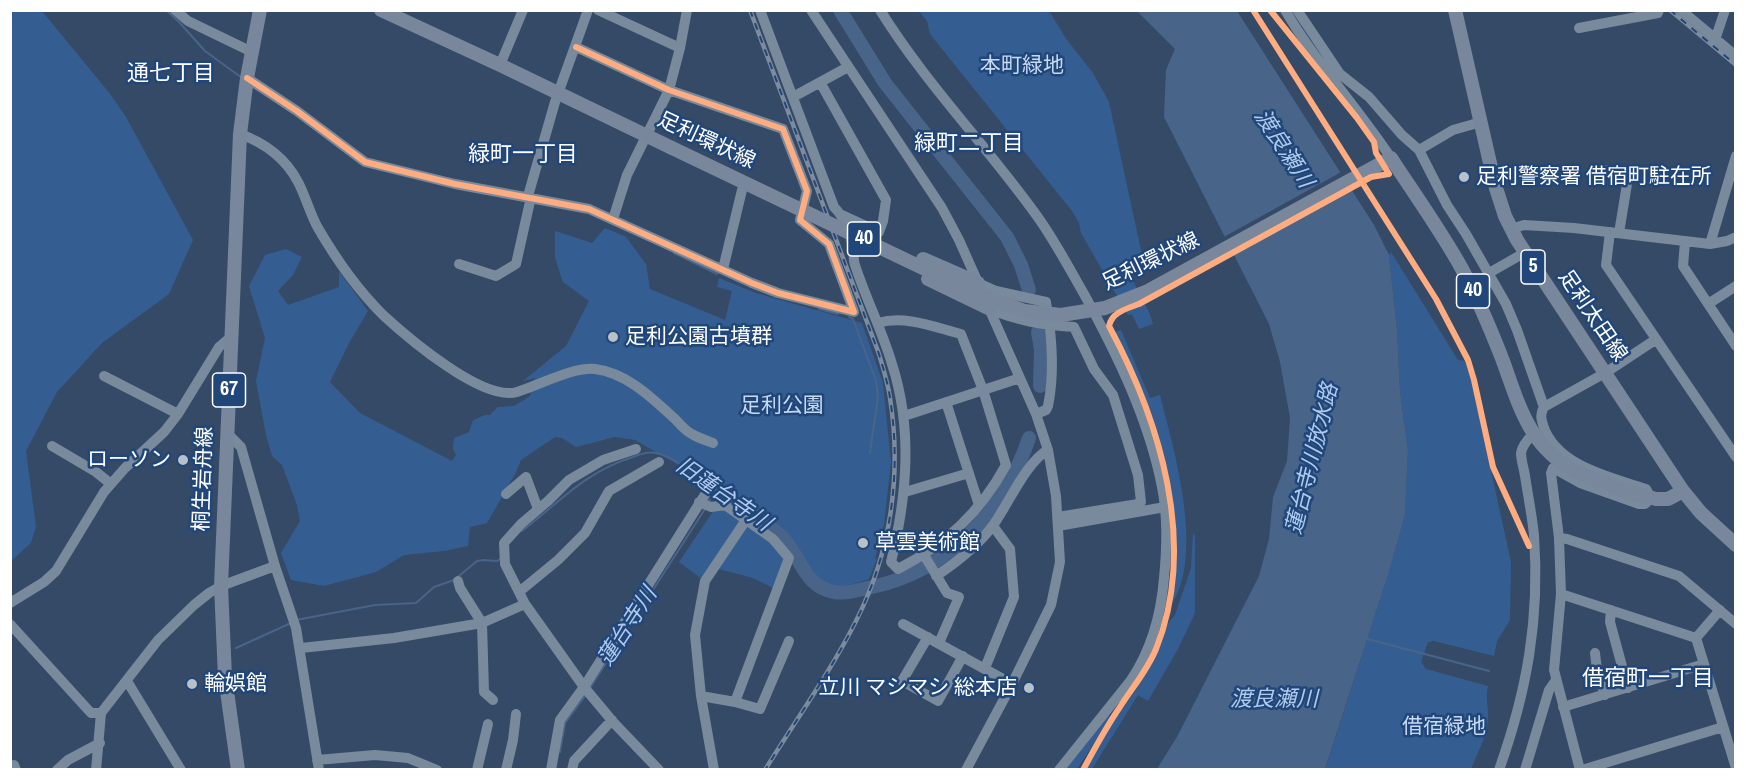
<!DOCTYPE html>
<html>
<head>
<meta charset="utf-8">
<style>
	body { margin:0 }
	#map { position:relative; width:1746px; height:780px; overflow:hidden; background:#354a66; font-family:"Archivo Narrow",sans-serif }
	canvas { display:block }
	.frame { position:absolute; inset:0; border:12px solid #fff; pointer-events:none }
</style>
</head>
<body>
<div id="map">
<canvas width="1746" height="780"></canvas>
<div class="frame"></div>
</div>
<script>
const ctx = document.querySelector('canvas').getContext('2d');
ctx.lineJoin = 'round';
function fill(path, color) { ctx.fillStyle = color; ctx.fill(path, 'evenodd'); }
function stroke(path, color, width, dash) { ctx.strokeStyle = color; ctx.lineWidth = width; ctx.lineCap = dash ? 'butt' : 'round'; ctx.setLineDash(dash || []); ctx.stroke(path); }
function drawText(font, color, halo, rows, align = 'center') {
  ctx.font = font + ' "Archivo Narrow","Noto Sans JP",sans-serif'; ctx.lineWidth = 5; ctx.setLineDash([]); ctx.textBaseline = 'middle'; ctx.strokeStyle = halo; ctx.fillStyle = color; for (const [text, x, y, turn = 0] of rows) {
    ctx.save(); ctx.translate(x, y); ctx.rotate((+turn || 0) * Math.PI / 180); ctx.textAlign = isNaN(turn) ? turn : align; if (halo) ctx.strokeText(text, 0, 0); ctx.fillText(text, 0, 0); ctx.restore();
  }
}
const green = new Path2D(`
	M11,10L42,11L111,95L126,117L193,240L169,294L102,343L57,392L26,451L36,527L31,543L11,561Z
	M919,11H1049L1067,40L1093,73L1109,102L1142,255L1143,260L1132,266L1128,271L1150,314L1153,324L1139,329L1132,314L1128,315L1081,233L1079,223L1072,211L930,34L927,21Z
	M605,228L626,237L646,264L650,289L725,320L732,291L717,287L719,278L756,293L862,323L883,383L891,462L884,525L875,558L877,559L869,579C820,597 815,579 790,541L777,590L753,578L715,568L705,581L679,562L726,492L635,440L615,437L576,447L562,438L555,437L521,460L515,474L487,523L470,527L468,546L444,551L404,555L376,572L324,586L291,580L281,553L300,521L297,505L282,465L272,456L266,435L256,381L265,338L249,286L265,255L286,249L302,257L293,275L278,291L288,305L339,287V271L368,311L349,343L330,382L360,413L452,461L456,455L453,449L454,438L469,432L473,420L485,415H490L498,407L514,406L530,396L535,378L523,381L566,346L589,301L563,282L555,258V231L592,243Z
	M1391,252L1458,360L1465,361L1472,384L1511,562L1510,620L1497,641L1494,656L1434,641L1428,642L1421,662L1426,669L1488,686C1485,698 1489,707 1488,719C1487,736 1477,754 1471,769L1325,770L1389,572L1405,515L1408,451L1400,391L1397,330L1389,255Z
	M1121,330L1150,398L1160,395C1174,451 1206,556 1170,607C1173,583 1178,558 1176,534C1172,464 1145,395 1115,332Z
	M1193,533L1195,536V613L1178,649L1148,701L1138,695L1092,769H1086L1113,723L1142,681L1153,661L1165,627L1175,615L1191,568Z
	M1108,716L1111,717L1077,769L1064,770Z`);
const water = new Path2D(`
	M1137,11H1237L1374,225L1389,255L1397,330L1400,391L1408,451L1405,515L1389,572L1325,769H1157L1178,735L1259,576L1269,539L1273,497L1287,461L1290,418L1280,362L1269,324L1164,117L1166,70L1175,49Z`);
const pier = new Path2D(`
	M1343,171L1353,188L1231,255L1222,238Z`);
const stream = new Path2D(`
	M166,10L180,23L205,51L242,78
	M674,253L717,274
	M819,309L838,314
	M849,317L853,319L876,381L878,397L870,453
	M709,501L716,492
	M522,531C561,501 585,472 633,457C640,454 648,451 656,453C677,458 693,474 710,487
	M296,620L375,605L416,603L434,587L454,580L477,561L484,560L497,561L501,558
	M1364,638L1489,671
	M236,648L291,623
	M590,688L705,509
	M560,752L565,723L585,696`);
const river = new Path2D(`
	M840,10L885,83L1007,237L1021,265L1029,290
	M1038,332L1041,350L1040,386
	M710,487C719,494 728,498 737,504C752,513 768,525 781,536C799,553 803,582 827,590C841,596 857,590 872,587C948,571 1005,510 1029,438`);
const minor = new Path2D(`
	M175,10L188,21L252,52
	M598,10L680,48
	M760,10L834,207C844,217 850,233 853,247C854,253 853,259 855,265C866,299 882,330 892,364C913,429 907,496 891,562L898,569C946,544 980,513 1006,465L983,390L961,334C934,327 905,315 878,323
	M811,10L942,208L959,240L980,287
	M880,10C926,84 987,146 1037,216C1055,241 1069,268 1084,294C1117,354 1149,420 1162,487C1168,517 1167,548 1164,578C1161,615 1152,649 1131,680L1059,770
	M1285,10C1316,63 1357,107 1391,158
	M1297,10L1340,74L1369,97L1402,135L1419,150L1447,205L1466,234L1506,304L1517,330L1544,407C1540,414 1541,418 1543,425C1556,466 1610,477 1646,489L1651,498L1645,504H1639L1580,483L1553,468L1551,473L1559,538L1561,594L1554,670L1580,770
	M1681,10L1736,56
	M1579,28L1658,13L1659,10
	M1715,40L1725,10
	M500,65L523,10
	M247,78L297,111L365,162L455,184L589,209L752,283L778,293L854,312L829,244L800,220L807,191L783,129L669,90L576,47
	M820,82L886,200L883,221L879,232L842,215
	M793,97L848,67
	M240,134C265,143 286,159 298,182C306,197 310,214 318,228C336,259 358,290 383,315C408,338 483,402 517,392C540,385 572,367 595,369C627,373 652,398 675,419C680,424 685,431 692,434C698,438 706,440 713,443
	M1419,150L1453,130L1481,122
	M1607,170L1629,172L1619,233
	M528,196L555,102L588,10
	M613,219L627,175L669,90L680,48L687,10
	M1511,229L1524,225L1574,228L1710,244L1727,241L1736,237
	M1610,232L1606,265L1736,457
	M1685,242L1683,266L1736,346
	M1710,244L1736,156
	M459,264L496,276L516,264L531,197
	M723,269L742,190
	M1489,273L1524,253
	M978,283L996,291L1046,302C1052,336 1055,372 1048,406L1046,410L1036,414
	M1708,304L1736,286
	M990,309C1017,321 1044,325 1074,327L1094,369L1113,395L1138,475L1141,502L1138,504L1058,517
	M104,376L178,414
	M946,402L979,505
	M1544,407L1605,373L1655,340
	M904,416L1020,378
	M227,433L241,447L275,566L296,628L319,770
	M52,446L96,472L111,484
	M636,449L603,460L569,480L548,501L521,524L504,543L505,564L525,604L584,687L614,723L659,770
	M905,492L969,473
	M506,494L526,477L538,509
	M699,502L711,507L725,505L773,539L789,558L735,702L701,696
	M1058,526L1165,507
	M1559,538L1567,539L1679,576L1736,624
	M924,555L947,593L959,597L939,643
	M936,576C957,562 979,545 994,524C1009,503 1026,462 1048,450
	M458,581L460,588L482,623L484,692L493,700
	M519,592L558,560L585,533L609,491L659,462
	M1561,594L1696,638
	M10,603L44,582L56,571L104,492L125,468L164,432L178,414L219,347L232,336
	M1611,610L1610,622L1628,688
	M1720,610L1696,638L1736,768
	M10,624L91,713H101
	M903,624L1012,684
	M928,637L902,681L938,701L963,656
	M301,648L394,638L482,623L525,604
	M1595,653L1597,670L1605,695
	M985,668L1014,597L1010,549L993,526
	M127,681L181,770
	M735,702L760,709L789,641
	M1563,707L1704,664
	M317,760L375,755L408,758L437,770
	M14,765L16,770
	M57,770L68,760L100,743
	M96,770L101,713L158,640L194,605L209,593L221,586L275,566
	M477,770L488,724
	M506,770L513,740L516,714
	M551,770L560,720L584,687L706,493
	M572,770L574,761L612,720
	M714,770L701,696L695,635L705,581L746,520
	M966,770L1012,684L1051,605L1060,562L1056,496L1048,450L1036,414L987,304
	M1499,770C1527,691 1540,619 1534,535C1532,515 1528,496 1525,476C1524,469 1521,460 1521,453C1522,446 1528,439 1533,434
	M1525,770L1549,690L1556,680
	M1582,770L1723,727`);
const major = new Path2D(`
	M381,10L500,65L672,148
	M1455,10L1495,185L1505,216L1517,240L1683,491L1701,513L1736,545
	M923,259L978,283
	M928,279L990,309
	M1061,315L1105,308L1148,291L1391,158C1415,195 1441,231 1462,269C1478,299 1491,330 1503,361C1520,408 1529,446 1576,472L1622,490L1656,499H1668L1683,491
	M238,770L225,677L221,586L240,134L247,78L260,10`);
const rail = new Path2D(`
	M750,10L879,354C883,368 888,383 890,398C902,474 891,552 856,621C830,673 795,721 765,770
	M1670,10L1736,65`);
const majorBridge = new Path2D(`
	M672,148L977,294L1025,311L1061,315`);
const cycleway = new Path2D(`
	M1253,10L1436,299L1468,360L1474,380L1493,467L1529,546
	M1270,10L1357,118L1374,142L1376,153L1389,174
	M247,78L297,111L365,162L455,184L589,209L752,283L778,293L854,312L829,244L800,220L807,191L783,129L669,90L576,47
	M1083,770C1095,748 1106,727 1120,707C1132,688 1147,671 1156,649C1198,544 1160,421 1109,326C1112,312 1126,309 1139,304L1371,177L1389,174`);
const markers = [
	[1464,177,6,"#b8c0c9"],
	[613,337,6,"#b8c0c9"],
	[183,460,6,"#b8c0c9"],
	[863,543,6,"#b8c0c9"],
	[192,684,6,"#b8c0c9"],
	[1029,688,6,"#b8c0c9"]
];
const shields = [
	[864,239,33],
	[1533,267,24],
	[1473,291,33],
	[229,390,33]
];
const shieldNames = [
	["40",864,239],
	["5",1533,267],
	["40",1473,291],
	["67",229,390]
];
const parkNames = [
	["本町緑地",1022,66],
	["足利公園",782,406],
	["借宿緑地",1444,727]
];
const streetNames = [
	["足利環状線",706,141,25],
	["足利環状線",1151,262,-26],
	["足利太田線",1592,316,56],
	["桐生岩舟線",204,479,-88]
];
const poiNames = [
	["足利警察署 借宿町駐在所",1476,177],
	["足利公園古墳群",625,337],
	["ローソン",171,460,"right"],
	["草雲美術館",875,543],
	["輪娯館",204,684],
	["立川 マシマシ 総本店",1017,688,"right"]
];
const neighbourhoodNames = [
	["通七丁目",171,74],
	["緑町二丁目",969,144],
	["緑町一丁目",523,155],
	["借宿町一丁目",1648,679]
];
const waterNames = [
	["渡良瀬川",1283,149,57],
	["蓮台寺川放水路",1313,459,-76],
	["旧蓮台寺川",723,495,35],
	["蓮台寺川",628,627,-57],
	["渡良瀬川",1274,700]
];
fill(green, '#345e91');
fill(water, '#496489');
fill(pier, '#354a66');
stroke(stream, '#496489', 2);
stroke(river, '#496489', 14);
stroke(minor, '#798a9d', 10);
stroke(major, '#78879c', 14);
stroke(rail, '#7c8b9d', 4.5);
stroke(rail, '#21477a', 2, [7]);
stroke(majorBridge, '#78879c', 14);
stroke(cycleway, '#ffac80', 6);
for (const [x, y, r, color] of markers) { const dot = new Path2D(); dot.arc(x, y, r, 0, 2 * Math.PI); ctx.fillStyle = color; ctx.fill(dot); stroke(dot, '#21477a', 2); }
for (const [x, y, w] of shields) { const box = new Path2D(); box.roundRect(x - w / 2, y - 17, w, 34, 4.5); ctx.fillStyle = '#21477a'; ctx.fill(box); stroke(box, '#fff', 1.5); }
drawText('bold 20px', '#fff', null, shieldNames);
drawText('21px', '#c6daf4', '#21477a', parkNames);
drawText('21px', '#fff', '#21477a', streetNames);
drawText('21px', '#fff', '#21477a', poiNames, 'left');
drawText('22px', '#fff', '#21477a', neighbourhoodNames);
drawText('italic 22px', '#aecaed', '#21477a', waterNames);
</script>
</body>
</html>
